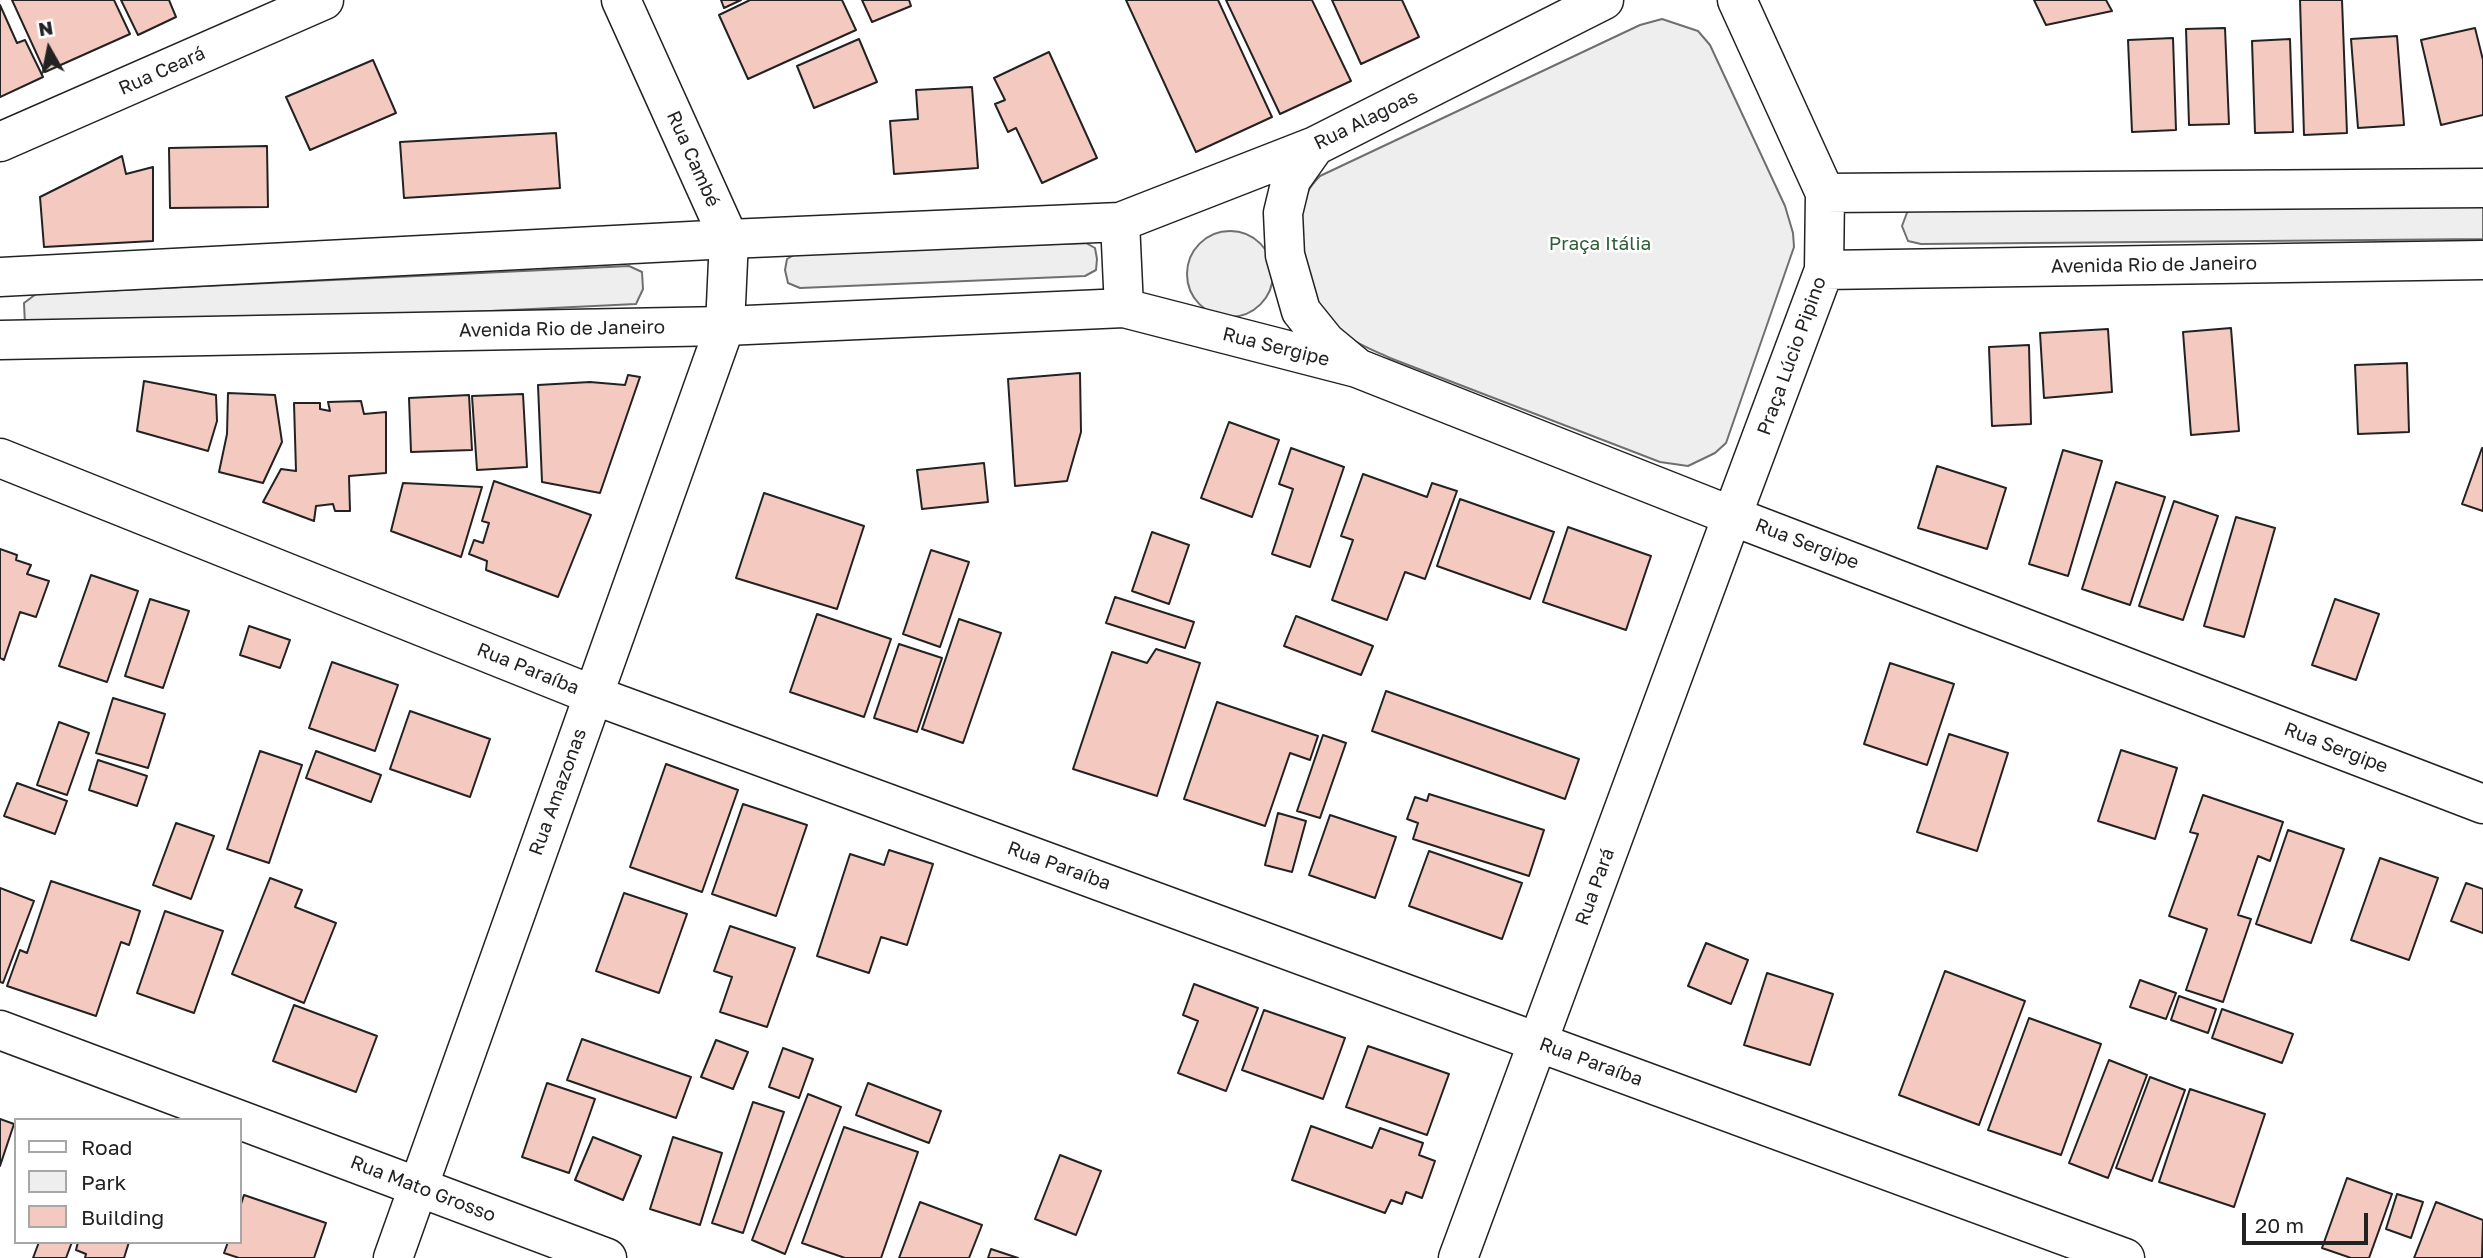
<!DOCTYPE html>
<html>
<head>
<meta charset="utf-8">
<style>
	body { margin:0 }
	#map { position:relative; width:2483px; height:1258px; overflow:hidden; background:#fff; font-family:"Golos Text",sans-serif }
	canvas { display:block }
	.legend { position:absolute; left:14px; top:1118px; width:228px; height:126px; box-sizing:border-box; background:#fff; border:2px solid #a7a7a7; margin:0; padding:9px 12px; list-style:none; font-size:21px; color:#222 }
	.legend li { display:flex; align-items:center; gap:14px; height:35px }
	.legend b { width:35px; border:2px solid #a7a7a7 }
	.north { position:absolute; left:14px; top:14px; width:70px; height:70px; -webkit-text-stroke:5px #fff; paint-order:stroke; rotate:351deg; font-size:19px; font-weight:700; line-height:28px; text-align:center; color:#222 }
	.north::after { content:''; display:block; margin:auto; width:24px; height:32px; background:#222; clip-path:polygon(50% 0,100% 100%,50% 72%,0 100%) }
	.scale { position:absolute; left:2242px; top:1213px; width:126px; height:32px; box-sizing:border-box; border:4px solid #222; border-top:0; padding-left:9px; font-size:21px; line-height:24px; white-space:nowrap; color:#222; -webkit-text-stroke:5px #fff; paint-order:stroke }
</style>
</head>
<body>
<div id="map">
<canvas width="2483" height="1258"></canvas>
<ul class="legend">
<li><b style="height:9px;background:#fff"></b>Road</li>
<li><b style="height:19px;background:#eee"></b>Park</li>
<li><b style="height:19px;background:#f3c9c0"></b>Building</li>
</ul>
<div class="north">N</div>
<div class="scale">20 m</div>
</div>
<script>
const ctx = document.querySelector('canvas').getContext('2d');
ctx.lineJoin = 'round';
function fill(path, color) { ctx.fillStyle = color; ctx.fill(path, 'evenodd'); }
function stroke(path, color, width, dash) { ctx.strokeStyle = color; ctx.lineWidth = width; ctx.lineCap = dash ? 'butt' : 'round'; ctx.setLineDash(dash || []); ctx.stroke(path); }
function drawText(font, color, halo, rows, align = 'center') {
  ctx.font = font + ' "Golos Text",sans-serif'; ctx.lineWidth = 5; ctx.setLineDash([]); ctx.textBaseline = 'middle'; ctx.strokeStyle = halo; ctx.fillStyle = color; for (const [text, x, y, turn = 0] of rows) {
    ctx.save(); ctx.translate(x, y); ctx.rotate((+turn || 0) * Math.PI / 180); ctx.textAlign = isNaN(turn) ? turn : align; if (halo) ctx.strokeText(text, 0, 0); ctx.fillText(text, 0, 0); ctx.restore();
  }
}
const green = new Path2D(`
	M1662,19L1698,31L1710,45L1785,206L1793,233L1794,247L1726,443L1715,453L1688,466L1660,462L1390,358C1373,350 1352,342 1338,329C1306,298 1291,235 1307,193C1310,187 1315,181 1320,176L1640,25Z
	M2483,203V239L1921,244L1908,241L1902,226L1908,210Z
	M1187 274a43 43 0 1 1 86 0a43 43 0 1 1-86 0Z
	M1086,243L1095,248L1097,259L1096,270L1085,276L800,288L788,283L785,270L787,259L799,252Z
	M629,266L642,272L643,289L636,304L33,333L25,325L24,303L36,294Z`);
const building = new Path2D(`
	M12,0H114L130,34L45,72Z
	M121,0H169L176,17L138,35Z
	M721,0H741L724,8Z
	M750,0H842L856,30L748,79L719,15Z
	M862,0H909L911,6L872,22Z
	M1126,0H1218L1272,117L1196,152Z
	M1226,0H1312L1351,81L1280,114Z
	M1332,0H1402L1419,37L1361,64Z
	M2034,0H2106L2112,11L2046,25Z
	M2300,0H2342L2347,133L2304,135Z
	M0,5L17,43L25,40L43,77L0,97Z
	M2225,28L2229,124L2189,125L2186,29Z
	M2475,28L2483,60V115L2441,125L2421,40Z
	M2397,36L2404,125L2358,128L2351,39Z
	M2173,38L2176,130L2132,132L2128,40Z
	M859,39L877,82L814,108L797,66Z
	M2290,39L2293,132L2255,133L2252,41Z
	M1049,52L1097,158L1042,183L1016,128L1008,132L995,104L1005,100L994,78Z
	M373,60L396,113L310,150L286,97Z
	M972,87L978,168L894,174L890,121L918,119L916,90Z
	M556,133L560,188L404,198L400,142Z
	M267,146L268,207L170,208L169,148Z
	M122,156L126,174L153,167V241L44,247L40,197Z
	M2231,328L2239,431L2191,435L2183,332Z
	M2108,329L2112,392L2044,398L2040,333Z
	M2029,345L2031,424L1992,426L1989,347Z
	M2407,363L2409,432L2358,434L2355,365Z
	M1080,373L1081,432L1067,481L1015,486L1008,379Z
	M628,375L640,377L600,493L542,482L538,385L590,382L625,385Z
	M144,381L216,395L217,421L208,451L137,431Z
	M228,393L275,395L282,442L263,483L219,472L227,434Z
	M523,394L527,467L477,470L472,396Z
	M469,395L472,450L411,452L409,398Z
	M361,401L364,414L386,412V473L349,476L350,511H335L333,504L316,506L314,521L263,502L281,469L296,471L294,403H320V409L330,411L328,402Z
	M1229,422L1279,440L1252,517L1201,498Z
	M1291,448L1344,467L1310,567L1272,554L1293,489L1279,484Z
	M2482,448L2483,449V511L2462,504Z
	M2063,450L2102,461L2068,576L2029,564Z
	M984,463L988,502L922,509L917,470Z
	M1937,466L2006,488L1987,549L1918,528Z
	M1363,474L1427,497L1432,483L1457,491L1425,579L1405,572L1387,620L1332,600L1353,540L1341,536Z
	M494,481L591,515L558,597L486,570L487,561L469,554L474,540L483,543L489,523L482,521Z
	M2116,482L2165,497L2130,605L2082,589Z
	M403,483L482,487L461,557L391,531Z
	M764,493L864,526L837,609L736,578Z
	M1460,499L1554,532L1530,599L1437,566Z
	M2174,501L2218,516L2183,620L2139,606Z
	M2236,517L2275,528L2244,637L2204,626Z
	M1568,527L1651,556L1626,630L1543,602Z
	M1152,532L1189,545L1169,604L1132,591Z
	M0,549L17,555L16,560L31,565L27,574L49,581L36,617L20,612L4,660L0,658Z
	M931,550L969,562L940,647L903,634Z
	M91,575L138,591L107,682L59,666Z
	M1115,597L1194,622L1185,648L1106,623Z
	M150,599L189,611L163,688L125,676Z
	M2335,599L2379,614L2356,680L2312,665Z
	M817,614L891,639L864,717L790,692Z
	M1296,616L1373,646L1361,675L1284,646Z
	M959,619L1001,633L963,743L922,729Z
	M249,626L290,640L280,668L240,655Z
	M899,644L942,658L917,732L874,718Z
	M1156,649L1200,663L1157,796L1073,769L1112,652L1147,663Z
	M332,662L398,685L375,751L309,728Z
	M1890,663L1954,684L1927,765L1864,744Z
	M1386,691L1579,759L1565,799L1372,731Z
	M113,698L165,714L148,768L96,753Z
	M1217,702L1318,736L1310,760L1290,753L1265,826L1184,799Z
	M410,711L490,739L470,797L390,769Z
	M59,722L89,733L67,795L37,785Z
	M1949,734L2008,753L1977,851L1917,832Z
	M1323,735L1346,743L1320,818L1297,811Z
	M2121,750L2177,768L2155,839L2098,821Z
	M260,751L302,765L269,863L227,849Z
	M316,751L381,775L371,802L306,778Z
	M98,760L147,776L137,806L89,790Z
	M666,764L738,790L702,892L630,867Z
	M17,783L67,801L55,834L4,816Z
	M1429,794L1544,830L1529,876L1413,839L1418,823L1407,819L1415,797L1427,801Z
	M2203,795L2283,822L2270,861L2258,856L2238,915L2251,919L2223,1002L2186,990L2207,929L2169,916L2198,834L2190,832Z
	M743,804L807,825L776,916L712,894Z
	M1278,813L1306,821L1292,872L1265,865Z
	M1330,815L1396,837L1375,898L1309,875Z
	M176,823L214,836L191,899L153,885Z
	M2288,830L2344,849L2311,943L2256,924Z
	M889,850L933,864L907,945L881,937L869,973L817,956L850,854L884,865Z
	M1429,851L1522,883L1502,939L1409,906Z
	M2380,858L2438,878L2409,960L2351,940Z
	M270,878L302,890L295,907L336,923L304,1003L232,974Z
	M51,881L140,911L129,945L121,942L96,1016L7,986L20,950L27,953Z
	M2466,883L2483,889V933L2451,921Z
	M0,888L34,901L3,983L0,982Z
	M624,893L687,914L659,993L596,971Z
	M165,911L223,931L194,1013L137,993Z
	M730,926L795,948L767,1027L720,1012L732,977L714,971Z
	M1706,943L1748,960L1731,1004L1688,986Z
	M1945,971L2025,1001L1979,1125L1899,1095Z
	M1767,973L1833,994L1810,1065L1744,1045Z
	M2140,980L2176,993L2166,1019L2130,1007Z
	M1194,984L1258,1008L1226,1091L1178,1073L1198,1021L1183,1015Z
	M2179,996L2216,1009L2208,1033L2171,1020Z
	M294,1005L377,1036L356,1092L273,1061Z
	M2222,1009L2293,1034L2282,1063L2212,1038Z
	M1264,1010L1345,1038L1323,1099L1242,1070Z
	M2029,1018L2101,1044L2061,1155L1988,1130Z
	M582,1039L691,1077L676,1118L567,1080Z
	M716,1040L748,1052L733,1089L701,1077Z
	M1368,1046L1449,1074L1427,1135L1346,1107Z
	M783,1048L813,1059L799,1098L769,1087Z
	M2109,1060L2147,1075L2108,1178L2069,1163Z
	M2150,1077L2185,1090L2152,1181L2116,1168Z
	M547,1083L595,1099L569,1173L522,1157Z
	M868,1083L941,1111L929,1143L856,1115Z
	M2190,1089L2265,1114L2234,1207L2159,1182Z
	M808,1094L841,1107L785,1254L752,1240Z
	M753,1102L784,1112L743,1233L712,1223Z
	M0,1119L14,1124L0,1166Z
	M1311,1126L1372,1148L1380,1128L1423,1143L1419,1155L1435,1161L1422,1198L1406,1192L1402,1204L1391,1200L1385,1213L1292,1180Z
	M844,1127L918,1152L881,1258H845L802,1243Z
	M593,1137L641,1156L623,1200L575,1180Z
	M673,1137L722,1153L700,1225L650,1209Z
	M1060,1155L1101,1171L1076,1235L1035,1219Z
	M2347,1178L2392,1194L2369,1258H2351L2322,1248Z
	M2397,1194L2423,1202L2411,1238L2386,1229Z
	M244,1195L326,1223L314,1258H239L224,1253L228,1242H240V1207Z
	M920,1202L982,1225L969,1258H899Z
	M2436,1202L2483,1220L2482,1258H2414Z
	M39,1242H72L66,1258H33Z
	M78,1242H129L124,1258H85L86,1254L76,1250Z
	M991,1249L1018,1258H988Z`);
const street = new Path2D(`
	M0,142L324,0
	M0,458L593,695L2125,1258
	M0,1030L240,1120
	M240,1120L607,1258
	M393,1258L725,326L729,239L621,0
	M1458,1258L1732,516L2483,804`);
const secondary = new Path2D(`
	M1315,146L1291,180L1283,213L1285,255L1301,311L1326,342L1355,366
	M1825,193L2483,188
	M1120,222L1124,308
	M1824,270L2483,260
	M0,277L729,239L1120,222L1315,146L1604,0
	M0,340L725,326L1124,308L1357,368L1732,516L1824,270L1825,193L1737,0`);
const streetNames = [
	["Rua Ceará",162,71,-24],
	["Rua Alagoas",1366,120,-26],
	["Rua Cambé",693,159,66],
	["Avenida Rio de Janeiro",2154,265,-1],
	["Avenida Rio de Janeiro",562,329,-1],
	["Rua Sergipe",1276,347,14],
	["Praça Lúcio Pipino",1792,356,-70],
	["Rua Sergipe",1807,544,21],
	["Rua Paraíba",528,669,22],
	["Rua Sergipe",2336,748,21],
	["Rua Amazonas",558,792,-70],
	["Rua Paraíba",1059,866,20],
	["Rua Pará",1595,887,-70],
	["Rua Paraíba",1591,1062,20],
	["Rua Mato Grosso",423,1189,21]
];
const parkNames = [
	["Praça Itália",1600,244]
];
fill(green, '#eee');
stroke(green, '#6f6f6f', 2);
fill(building, '#f3c9c0');
stroke(building, '#222', 2);
stroke(street, '#222', 41);
stroke(secondary, '#222', 41);
stroke(street, '#fff', 38);
stroke(secondary, '#fff', 38);
drawText('19px', '#222', '#fff', streetNames);
drawText('19px', '#2f5e38', '#fff', parkNames);
</script>
</body>
</html>
